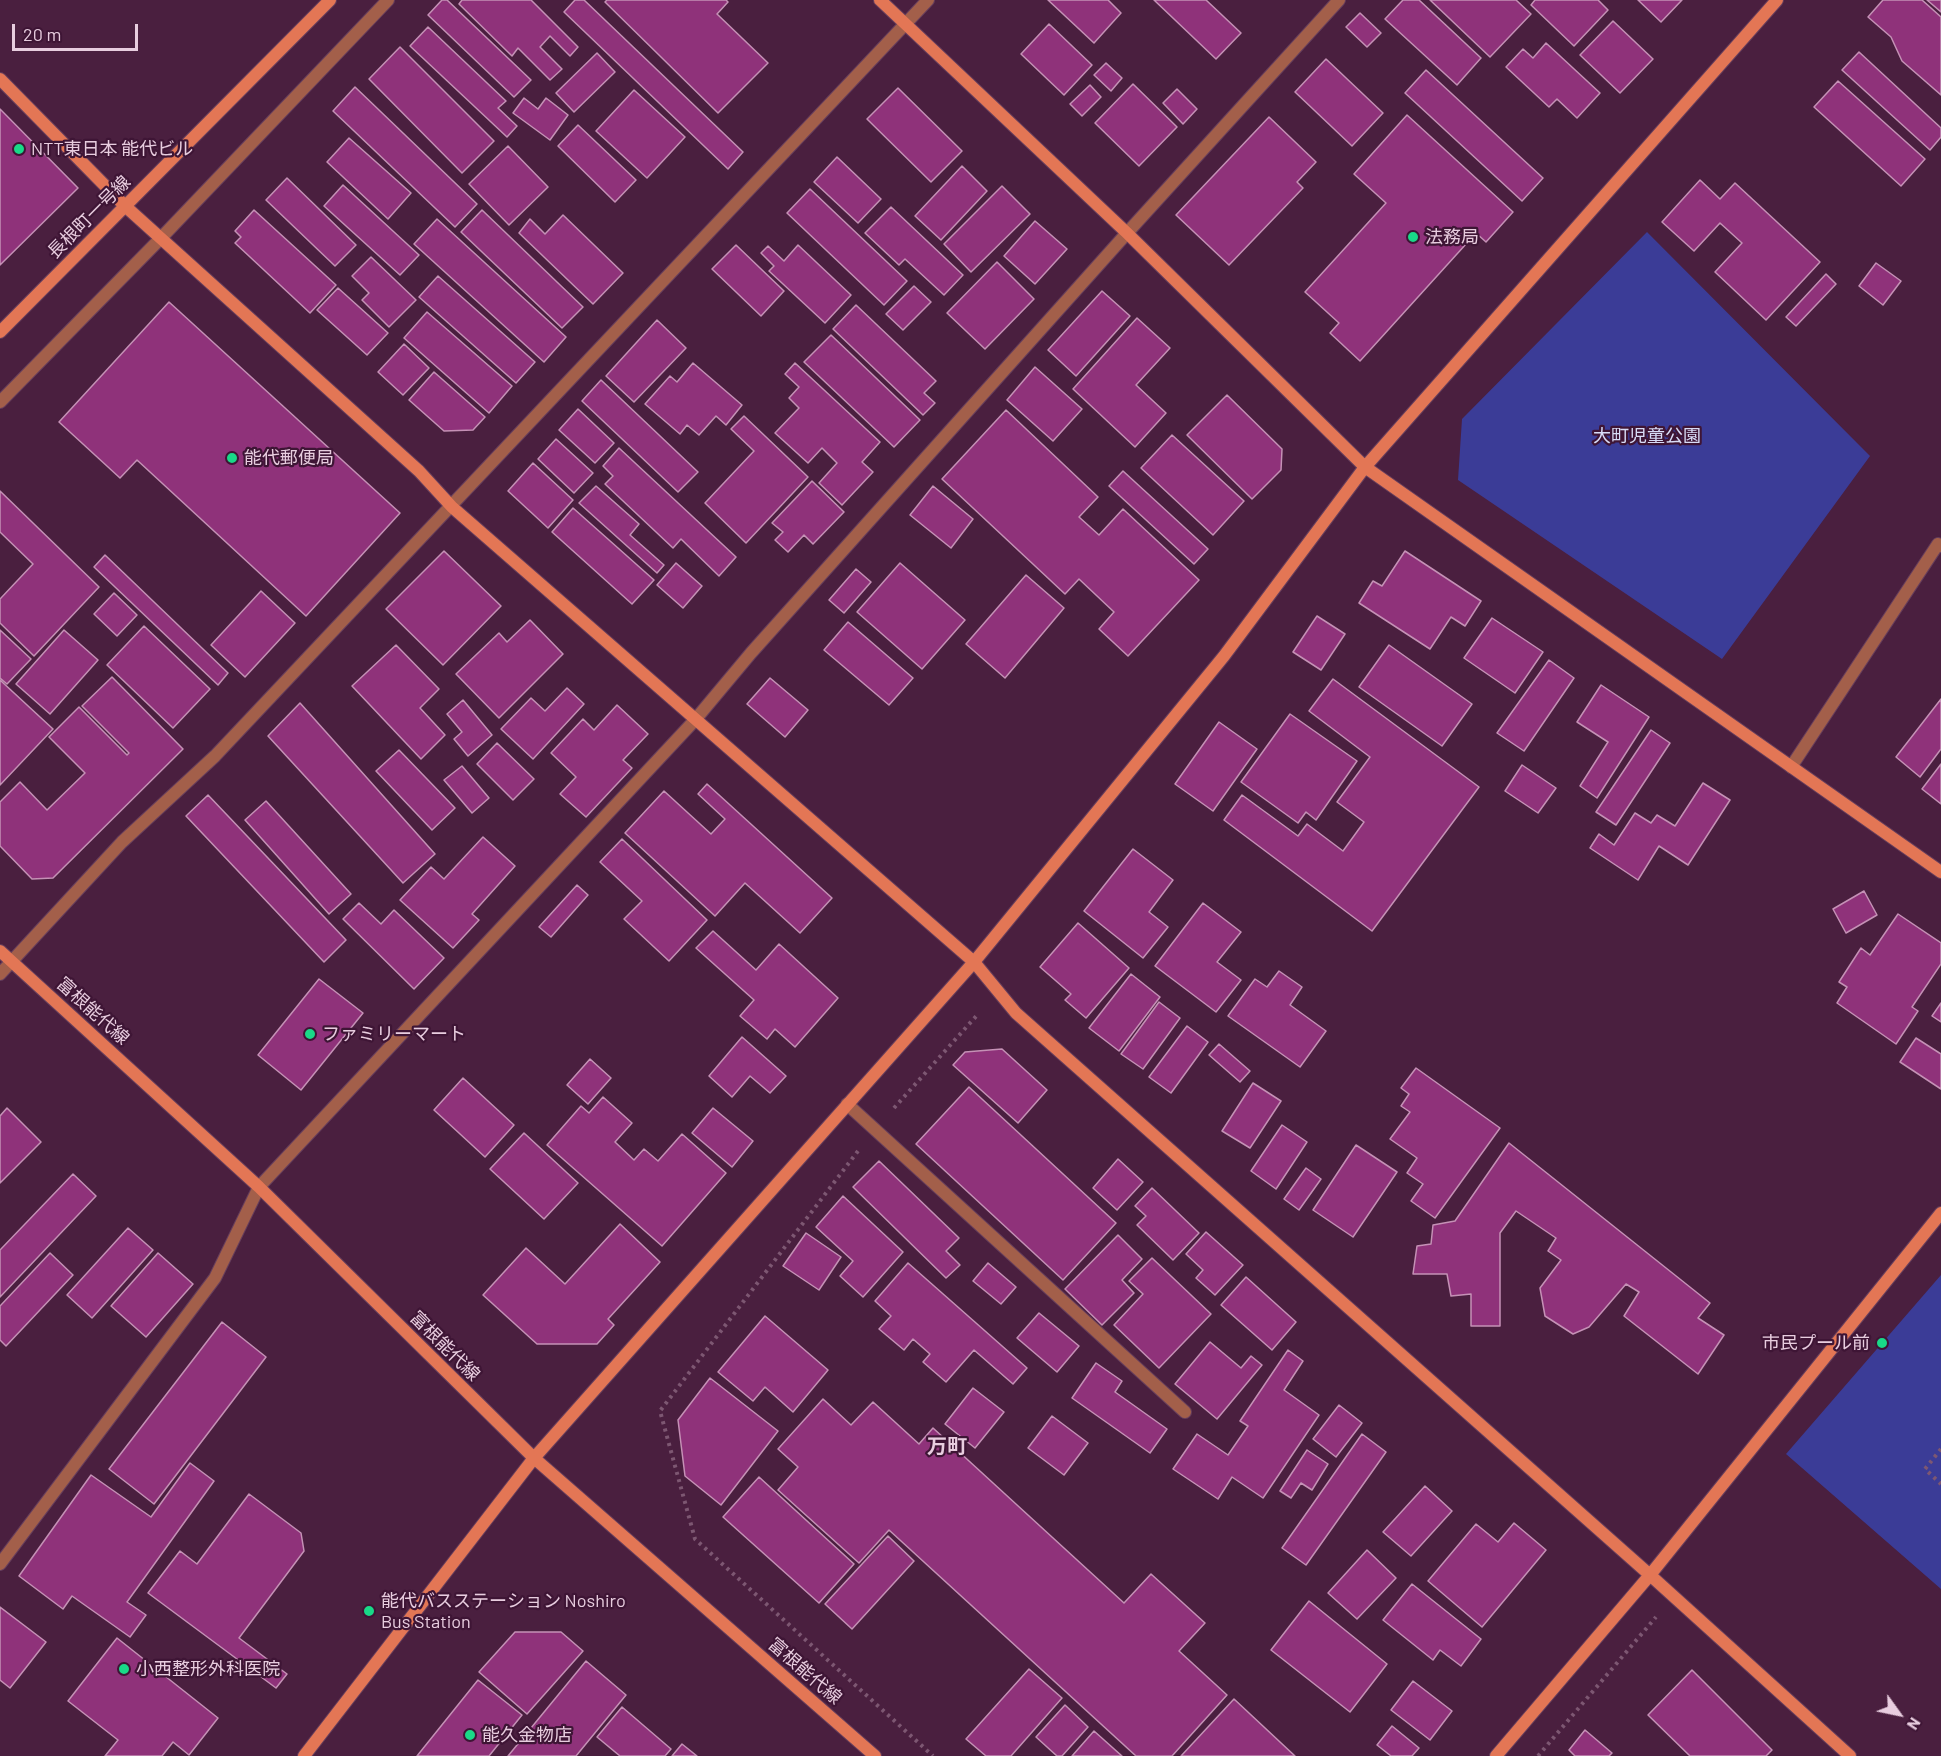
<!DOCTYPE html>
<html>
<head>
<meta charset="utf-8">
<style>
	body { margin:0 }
	#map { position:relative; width:1941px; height:1756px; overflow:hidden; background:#4a1f3f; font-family:Barlow,sans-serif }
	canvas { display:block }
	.north { position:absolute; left:1869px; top:1684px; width:60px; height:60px; -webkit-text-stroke:4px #3e1535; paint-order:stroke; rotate:123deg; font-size:16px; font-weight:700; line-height:24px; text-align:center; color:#e8cddf }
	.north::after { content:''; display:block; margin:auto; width:21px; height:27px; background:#e8cddf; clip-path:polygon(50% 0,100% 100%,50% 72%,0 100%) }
	.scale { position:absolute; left:12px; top:24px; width:126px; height:27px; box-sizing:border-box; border:3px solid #e8cddf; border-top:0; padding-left:8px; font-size:18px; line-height:21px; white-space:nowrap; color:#e8cddf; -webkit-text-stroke:4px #3e1535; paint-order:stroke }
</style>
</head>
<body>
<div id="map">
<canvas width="1941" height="1756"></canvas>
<div class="north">N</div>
<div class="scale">20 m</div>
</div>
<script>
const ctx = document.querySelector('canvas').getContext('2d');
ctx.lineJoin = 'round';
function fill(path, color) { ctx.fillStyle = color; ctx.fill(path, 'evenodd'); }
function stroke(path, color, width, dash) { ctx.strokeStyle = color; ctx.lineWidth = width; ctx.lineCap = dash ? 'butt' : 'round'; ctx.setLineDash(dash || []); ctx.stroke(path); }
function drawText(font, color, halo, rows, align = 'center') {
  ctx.font = font + ' Barlow,"Noto Sans JP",sans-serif'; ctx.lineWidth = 4.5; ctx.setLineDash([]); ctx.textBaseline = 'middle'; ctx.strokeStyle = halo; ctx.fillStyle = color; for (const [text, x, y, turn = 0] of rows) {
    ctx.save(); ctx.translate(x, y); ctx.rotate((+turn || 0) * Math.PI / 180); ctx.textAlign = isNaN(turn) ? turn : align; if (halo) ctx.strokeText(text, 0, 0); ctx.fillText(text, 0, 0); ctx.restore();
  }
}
const green = new Path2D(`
	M1647,232L1870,456L1722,659L1458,480L1462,419Z
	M1941,1275V1589L1786,1454Z`);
const building = new Path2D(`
	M442,0H447L531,80L514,97L428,15Z
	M462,0H531L578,47L570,56L550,36L540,47L562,69L550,80L518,48L512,56L459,4Z
	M575,0H584L743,152L728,169L564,12Z
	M607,0H726L728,2L717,14L768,63L718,113L605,2Z
	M1048,0H1108L1121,13L1094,43Z
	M1154,0H1206L1241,33L1216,59Z
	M1403,0H1419L1481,58L1457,85L1385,19Z
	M1430,0H1516L1531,14L1490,57Z
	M1535,0H1598L1608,10L1574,46L1531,5Z
	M1638,0H1682L1661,22Z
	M1883,0H1922L1941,17V95L1902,61L1891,37L1868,17Z
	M1927,0H1941V12Z
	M1360,13L1381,33L1367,47L1346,27Z
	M1613,21L1653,59L1620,93L1580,55Z
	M1049,24L1092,65L1064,95L1021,54Z
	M428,27L506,101L498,108L517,126L507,137L410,46Z
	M1546,43L1600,93L1577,118L1557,99L1549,107L1506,67L1523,49L1533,58Z
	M400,47L494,141L462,173L369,79Z
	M1859,52L1941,128V137L1930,150L1842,70Z
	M597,53L615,72L574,112L556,93Z
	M1326,59L1383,113L1352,146L1295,92Z
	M1106,63L1122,78L1111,91L1094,75Z
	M1426,70L1543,178L1522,201L1405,93Z
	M1838,81L1925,159L1901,186L1814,107Z
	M1133,84L1177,127L1139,166L1095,123Z
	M1090,85L1101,97L1082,116L1070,104Z
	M355,87L477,204L455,227L333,111Z
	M898,88L962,151L931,182L867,119Z
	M1177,89L1197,109L1183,124L1163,103Z
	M634,90L685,137L647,178L596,131Z
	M524,98L538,109L546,98L568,115L550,140L513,113Z
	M0,109L78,188L0,265Z
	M1407,115L1513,212L1486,242L1476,233L1360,361L1330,333L1339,323L1305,292L1386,203L1354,174Z
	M1269,117L1316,162L1297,182L1303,188L1229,265L1176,215Z
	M578,125L636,180L615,202L558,146Z
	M349,138L411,193L388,219L327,162Z
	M508,146L548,187L509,225L469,184Z
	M837,157L881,199L858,223L814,182Z
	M962,166L987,191L941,240L915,216Z
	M287,178L356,245L335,266L266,200Z
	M1700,180L1720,199L1735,183L1820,262L1766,320L1715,272L1742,243L1720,223L1694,251L1662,222Z
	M343,185L419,255L400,275L324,206Z
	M1002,186L1030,214L971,272L944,244Z
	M810,189L907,281L884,305L787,213Z
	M891,207L963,275L944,295L905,259L899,265L865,233Z
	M254,210L336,285L310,313L235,243L241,237L235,231Z
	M482,210L583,307L562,328L461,232Z
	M563,215L623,273L593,304L519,233L530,219L545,234Z
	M437,219L566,337L544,362L414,244Z
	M1035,221L1067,249L1035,284L1004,256Z
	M736,245L784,291L761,316L712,269Z
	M798,245L851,295L825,323L769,271L774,266L761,253L768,246L784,261Z
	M371,257L416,300L389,327L362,300L369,293L352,276Z
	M997,262L1034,299L985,349L947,313Z
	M1876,263L1901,281L1883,305L1859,286Z
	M1826,274L1836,284L1796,326L1786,317Z
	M438,276L535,362L516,383L419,297Z
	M914,286L931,302L903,330L886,314Z
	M338,288L388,333L367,355L317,310Z
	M1102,291L1130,316L1076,376L1048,350Z
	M169,302L400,513L306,616L137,460L120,478L59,422Z
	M856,305L936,381L924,393L935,403L923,415L833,329Z
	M427,312L512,386L489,413L404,338Z
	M1137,318L1170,348L1136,385L1166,413L1135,447L1073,389Z
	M657,320L686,348L634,402L606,376Z
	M831,335L920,420L894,447L804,362Z
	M404,344L429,368L403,395L378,372Z
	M693,363L742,405L726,425L716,416L699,435L687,425L680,434L645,404L670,376L677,382Z
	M795,363L880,442L862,462L873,472L842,505L819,483L837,463L822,448L808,463L775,433L799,408L789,398L799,387L785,374Z
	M1035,367L1082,409L1053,441L1007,400Z
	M434,372L485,417L473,430L444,431L409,400Z
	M601,380L698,472L678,492L582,401Z
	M1227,395L1282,449L1281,470L1252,499L1187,435Z
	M578,409L614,443L595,463L559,430Z
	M1006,410L1098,497L1079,517L1099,535L1123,509L1199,580L1128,656L1099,629L1114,612L1079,579L1065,594L942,479Z
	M744,416L808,477L746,543L705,503L754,451L731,429Z
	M1172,435L1244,501L1213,535L1141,468Z
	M556,439L593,473L574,493L538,459Z
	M619,448L736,557L719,576L681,539L673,548L605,484L613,476L603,466Z
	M533,463L573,500L548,528L508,491Z
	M1123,471L1208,549L1194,564L1109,486Z
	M812,481L844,512L813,544L804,535L788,552L775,540L783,532L772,523Z
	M596,486L639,524L630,535L664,565L657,573L579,503Z
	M933,486L973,519L951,548L910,515Z
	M0,491L99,587L34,656L0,623V599L33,564L0,532Z
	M573,508L654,580L632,604L552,532Z
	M444,551L501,606L443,665L386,609Z
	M1405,551L1481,601L1465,626L1451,617L1430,649L1359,603L1373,581L1382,586Z
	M105,555L228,673L218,685L94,567Z
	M676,563L702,586L683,608L657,585Z
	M900,563L965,620L922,669L857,612Z
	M856,569L871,582L844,613L829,600Z
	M1026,575L1064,608L1005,678L966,644Z
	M261,591L295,623L245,677L211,645Z
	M114,593L137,615L117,636L94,614Z
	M1317,616L1345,634L1321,670L1293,652Z
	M1492,618L1543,652L1515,693L1464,658Z
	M530,620L563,654L499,718L456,674L499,633L507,642Z
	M848,622L913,678L889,705L824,650Z
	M144,626L210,689L173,728L107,665Z
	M0,630L31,659L7,684L0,678Z
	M64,630L98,660L50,714L16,684Z
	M396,645L439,689L420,708L445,735L421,759L352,686Z
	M1389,645L1472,704L1442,746L1359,687Z
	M1549,660L1574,678L1524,751L1497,733Z
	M112,677L183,749L53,878L32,879L0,846V802L20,782L47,810L85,773L49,737L79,707L127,755L129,753L82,706Z
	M770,678L808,710L785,737L747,704Z
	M1333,679L1479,787L1372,931L1224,820L1242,795L1298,836L1307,824L1343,851L1364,822L1337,802L1370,757L1309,711Z
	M0,680L53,729L0,785Z
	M1601,685L1649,717L1597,798L1580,786L1608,742L1577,722Z
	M567,688L584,704L533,759L501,729L531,698L545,711Z
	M1941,699V749L1920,777L1896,757Z
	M463,700L492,735L468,756L454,739L462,732L447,714Z
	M300,703L435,854L403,883L268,736Z
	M617,705L648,734L623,760L632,768L586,817L560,794L576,777L551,753L583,719L594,730Z
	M1290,714L1357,761L1316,820L1306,812L1298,823L1241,782Z
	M1219,722L1257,749L1213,811L1175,784Z
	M1651,730L1670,743L1616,825L1596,812Z
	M497,743L534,779L513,800L477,764Z
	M399,750L455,808L432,830L376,771Z
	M1941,764V804L1922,789Z
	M1522,765L1556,788L1538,813L1505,791Z
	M462,766L489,798L472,813L444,780Z
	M1703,783L1730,800L1688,865L1659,846L1638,880L1590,848L1599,834L1614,845L1635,813L1651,823L1657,815L1675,826Z
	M707,784L832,898L800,933L745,883L715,916L625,833L664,791L711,834L725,819L698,794Z
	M208,795L346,940L324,962L186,816Z
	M266,801L351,894L329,914L245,820Z
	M483,837L515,866L472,914L479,920L453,948L400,900L431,867L444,879Z
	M622,839L707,920L669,961L624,919L642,901L600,862Z
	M1133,849L1173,880L1149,912L1168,927L1143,958L1084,911Z
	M577,885L588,895L551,937L539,927Z
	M1864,891L1877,915L1846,933L1833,909Z
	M359,903L381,924L394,910L444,958L414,989L343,919Z
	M1203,903L1241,932L1217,962L1241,980L1216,1012L1155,966Z
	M1898,914L1941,943V964L1912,1007L1918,1011L1896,1044L1837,1003L1847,987L1839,982L1861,948L1870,955Z
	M1078,923L1129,968L1086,1018L1065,1000L1071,994L1040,967Z
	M713,931L756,970L779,944L838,998L795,1047L775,1029L767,1039L740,1016L754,1000L696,948Z
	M1279,971L1302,987L1290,1005L1326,1031L1300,1067L1228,1016L1255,979L1267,987Z
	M1131,974L1160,997L1119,1051L1089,1028Z
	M319,979L363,1013L301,1090L258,1055Z
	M1159,1002L1180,1018L1143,1069L1121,1054Z
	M1941,1003V1022L1932,1016Z
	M1187,1026L1208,1042L1171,1093L1149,1077Z
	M742,1037L786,1076L770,1093L750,1076L732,1097L709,1076Z
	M1916,1038L1941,1054V1089L1900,1062Z
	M1219,1044L1250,1071L1240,1082L1209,1055Z
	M1002,1049L1047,1090L1018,1123L953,1065L965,1052Z
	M590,1059L611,1078L588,1104L567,1085Z
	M1416,1068L1500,1128L1435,1218L1411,1201L1423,1184L1407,1173L1417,1158L1390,1139L1410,1112L1401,1106L1409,1094L1401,1088Z
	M463,1078L514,1125L485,1157L434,1110Z
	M1253,1083L1281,1101L1250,1148L1222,1131Z
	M969,1087L1116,1223L1063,1280L916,1144Z
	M603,1097L632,1123L615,1142L634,1160L644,1149L658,1161L682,1134L726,1173L662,1246L547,1145L581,1106L589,1113Z
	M7,1108L41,1142L0,1183V1116Z
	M713,1108L753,1141L732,1167L692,1133Z
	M1282,1125L1307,1142L1276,1189L1251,1171Z
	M524,1133L578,1183L544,1219L490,1169Z
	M1509,1143L1710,1303L1698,1318L1724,1335L1698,1374L1624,1316L1639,1292L1626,1284L1589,1327L1573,1334L1545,1316L1540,1288L1561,1260L1548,1251L1556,1238L1516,1211L1500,1233V1326H1471V1294L1451,1296L1447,1274H1413L1417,1246L1431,1244L1433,1225L1455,1221Z
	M1356,1145L1397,1172L1353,1237L1313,1210Z
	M1118,1159L1143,1182L1117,1210L1093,1188Z
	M879,1161L959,1238L946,1251L960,1265L946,1278L853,1187Z
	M1306,1168L1321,1179L1299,1210L1284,1199Z
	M73,1174L96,1196L0,1297V1250Z
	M1152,1188L1199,1233L1173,1260L1137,1225L1146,1216L1135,1206Z
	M843,1196L903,1252L863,1297L840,1276L853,1261L816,1227Z
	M620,1224L660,1262L608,1319L614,1325L597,1344H537L483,1295L526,1248L565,1284Z
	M128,1228L153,1250L92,1318L67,1295Z
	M1206,1232L1243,1265L1215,1295L1196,1278L1203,1270L1186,1254Z
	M806,1233L841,1257L819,1290L783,1266Z
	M1118,1235L1142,1259L1122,1280L1134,1293L1102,1325L1065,1289Z
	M50,1253L73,1275L6,1346L0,1340V1306Z
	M158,1253L193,1284L146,1337L111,1306Z
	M1152,1258L1211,1314L1159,1368L1114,1325L1143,1294L1129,1281Z
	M908,1263L1027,1368L1013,1384L974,1350L946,1382L923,1362L930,1354L913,1339L904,1350L879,1329L891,1316L875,1301Z
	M988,1263L1016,1287L1001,1304L973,1281Z
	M1246,1277L1296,1322L1272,1350L1221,1305Z
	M1039,1313L1079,1346L1057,1372L1017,1338Z
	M765,1316L828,1370L793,1412L765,1387L753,1401L718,1372Z
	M222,1322L266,1357L154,1504L109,1469Z
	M1210,1342L1241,1368L1251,1356L1262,1365L1217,1419L1175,1384Z
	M1288,1350L1303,1361L1284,1390L1319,1415L1263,1498L1232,1477L1218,1499L1173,1469L1197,1434L1228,1455L1248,1426L1240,1421Z
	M1096,1363L1122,1381L1115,1392L1167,1429L1150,1453L1072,1398Z
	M710,1378L778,1431L721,1505L685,1476L678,1420Z
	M973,1388L1004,1412L975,1448L945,1424Z
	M823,1399L851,1425L873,1402L919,1444L933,1428L1124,1603L1151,1574L1205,1623L1179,1651L1227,1695L1172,1756H1136L889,1530L859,1563L778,1490L798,1467L778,1449Z
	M1339,1405L1362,1423L1336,1457L1313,1439Z
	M1052,1416L1088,1443L1064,1475L1028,1448Z
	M1362,1434L1386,1452L1306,1565L1282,1548Z
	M1307,1450L1328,1464L1312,1490L1301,1483L1291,1498L1280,1491Z
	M190,1463L214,1481L127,1602L146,1615L130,1637L72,1596L63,1609L19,1576L91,1475L151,1517Z
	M759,1477L854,1564L819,1603L723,1517Z
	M1425,1486L1452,1511L1411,1556L1383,1532Z
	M249,1494L301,1533L304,1551L239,1638L287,1674L276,1688L148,1593L180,1551L197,1564Z
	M1514,1523L1546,1550L1482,1627L1428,1581L1476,1524L1498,1542Z
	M888,1536L914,1561L852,1629L825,1604Z
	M1367,1550L1396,1578L1357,1619L1328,1593Z
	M1412,1584L1481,1639L1461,1666L1440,1650L1433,1660L1383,1620Z
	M1309,1601L1387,1664L1350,1712L1271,1650Z
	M0,1607L46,1642L10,1688L0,1680Z
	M515,1632H561L583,1651L527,1714L479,1672Z
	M117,1638L218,1718L189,1755L173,1742L162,1756H105L118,1740L68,1701Z
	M586,1661L626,1695L576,1756H508Z
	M1029,1669L1062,1698L1011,1756H986L966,1739Z
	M1692,1670L1772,1750L1766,1756H1690L1648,1715Z
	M478,1680L522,1715L489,1756H417Z
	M1413,1681L1452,1711L1430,1740L1391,1710Z
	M1234,1699L1295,1756H1181Z
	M1065,1705L1088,1727L1062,1756H1057L1036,1737Z
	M622,1707L671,1749L665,1756H620L597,1737Z
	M1392,1726L1419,1748L1412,1756H1391L1377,1745Z
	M1585,1730L1612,1753L1609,1756H1575L1569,1750Z
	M1094,1731L1122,1756H1072Z
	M682,1744L697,1756H672Z`);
const path = new Path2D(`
	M894,1108L979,1013
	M858,1151L660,1411L695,1539L933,1756
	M1941,1449L1925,1469L1941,1484
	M1538,1756L1656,1617`);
const lane = new Path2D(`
	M1791,767L1938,544L1941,546
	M847,1104L1185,1412`);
const street = new Path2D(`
	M0,402L161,238L388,0
	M0,974L122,842L215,756L928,0
	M0,1564L215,1278L259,1187L695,720L751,653L1127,233L1339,0`);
const secondary = new Path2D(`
	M880,0L1127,233L1365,467L1941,872
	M0,79L125,206L419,471L452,507L974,962L1016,1013L1650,1575L1850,1756
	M0,332L330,0
	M0,951L259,1187L534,1458L875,1756
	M304,1756L534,1458L974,962L1224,656L1365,467L1777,0
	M1496,1756L1650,1575L1941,1213`);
const markers = [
	[19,149,6,"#19d988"],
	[1413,237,6,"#19d988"],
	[232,458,6,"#19d988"],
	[310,1034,6,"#19d988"],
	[1882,1343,6,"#19d988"],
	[369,1611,6,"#19d988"],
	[124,1669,6,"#19d988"],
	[470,1735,6,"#19d988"]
];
const poiNames = [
	["NTT東日本 能代ビル",31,149],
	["法務局",1425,237],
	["能代郵便局",244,458],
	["ファミリーマート",322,1034],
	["市民プール前",1870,1343,"right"],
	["能代バスステーション Noshiro",381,1601],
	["Bus Station",381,1622],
	["小西整形外科医院",136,1669],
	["能久金物店",482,1735]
];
const streetNames = [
	["長根町一号線",89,217,-45],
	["富根能代線",93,1011,42],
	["富根能代線",445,1346,45],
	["富根能代線",805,1671,41]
];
const parkNames = [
	["大町児童公園",1647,436]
];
const neighbourhoodNames = [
	["万町",947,1446]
];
fill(green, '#3b3c97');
fill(building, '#8f327a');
stroke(building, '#c591b6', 1.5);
stroke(lane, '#663e5c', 14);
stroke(street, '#663e5c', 14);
stroke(secondary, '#663e5c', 14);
stroke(path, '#7d5772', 4, [3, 4.5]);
stroke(lane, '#a35f4a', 12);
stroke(street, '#a35f4a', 12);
stroke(secondary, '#e37655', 12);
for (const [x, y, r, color] of markers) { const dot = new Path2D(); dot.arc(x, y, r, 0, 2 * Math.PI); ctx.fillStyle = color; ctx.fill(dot); stroke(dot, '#3e1535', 2); }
drawText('18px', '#e8cddf', '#3e1535', poiNames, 'left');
drawText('18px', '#e8cddf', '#3e1535', streetNames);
drawText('18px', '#d8dcf7', '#3e1535', parkNames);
drawText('bold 20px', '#e8cddf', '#3e1535', neighbourhoodNames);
</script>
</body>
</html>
